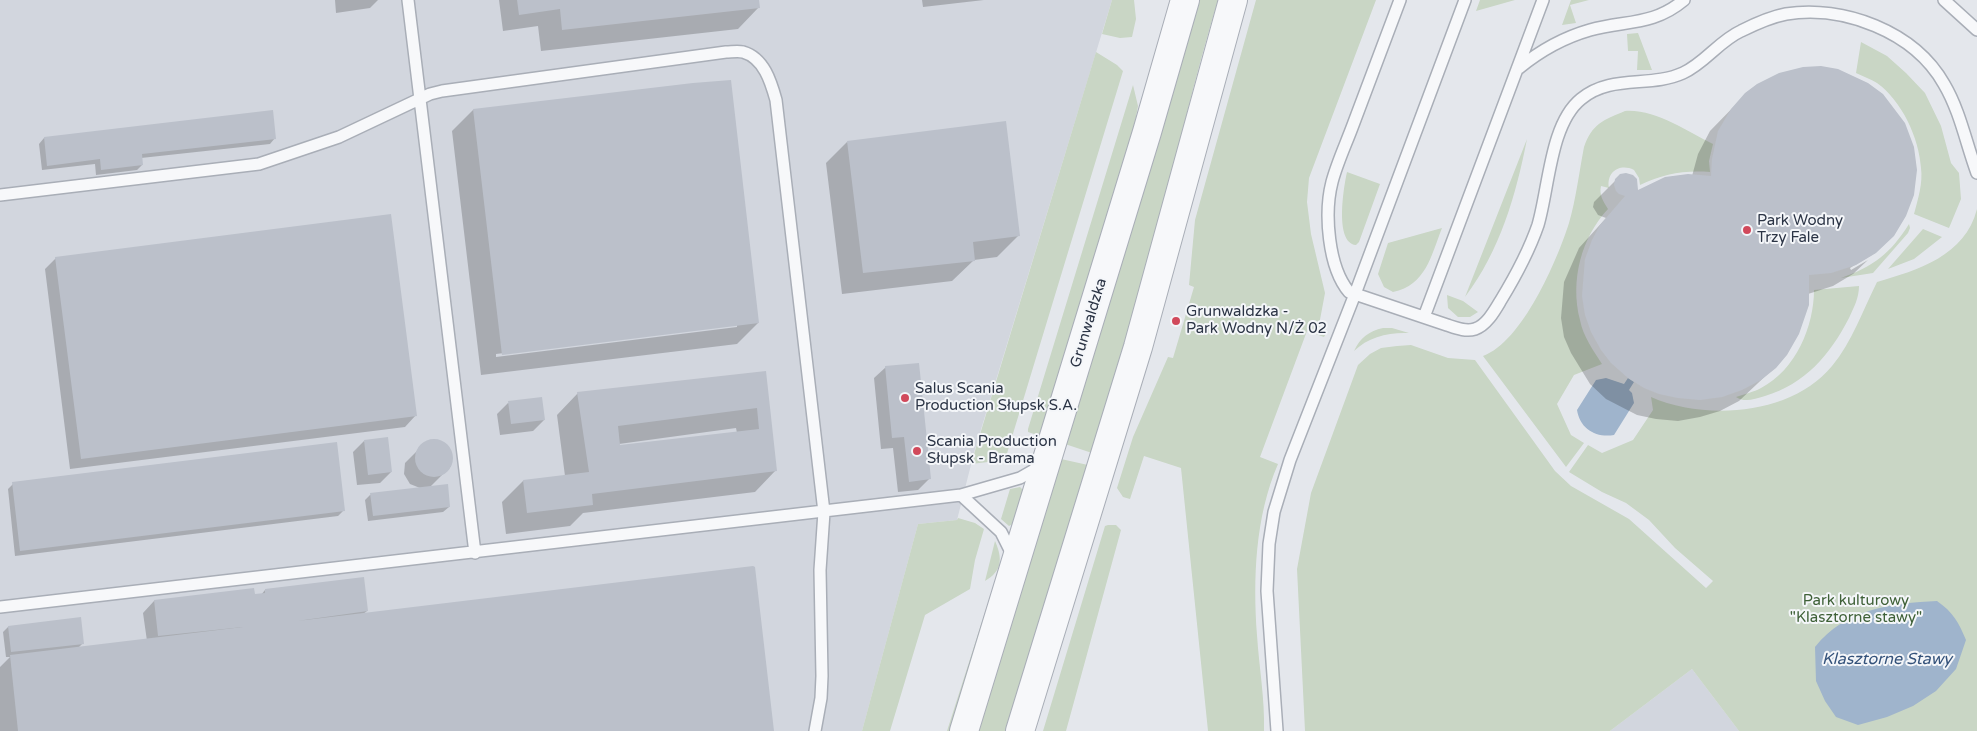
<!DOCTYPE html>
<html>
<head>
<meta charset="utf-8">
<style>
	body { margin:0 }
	canvas { display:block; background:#e4e7ec }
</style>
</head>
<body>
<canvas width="1977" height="731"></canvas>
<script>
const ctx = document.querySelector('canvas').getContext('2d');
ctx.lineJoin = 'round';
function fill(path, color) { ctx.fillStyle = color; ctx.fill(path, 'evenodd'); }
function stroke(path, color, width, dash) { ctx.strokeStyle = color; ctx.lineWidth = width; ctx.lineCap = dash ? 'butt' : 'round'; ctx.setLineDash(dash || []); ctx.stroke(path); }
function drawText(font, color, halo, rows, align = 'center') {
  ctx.font = font + ' "Varela Round",sans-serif'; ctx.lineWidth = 4; ctx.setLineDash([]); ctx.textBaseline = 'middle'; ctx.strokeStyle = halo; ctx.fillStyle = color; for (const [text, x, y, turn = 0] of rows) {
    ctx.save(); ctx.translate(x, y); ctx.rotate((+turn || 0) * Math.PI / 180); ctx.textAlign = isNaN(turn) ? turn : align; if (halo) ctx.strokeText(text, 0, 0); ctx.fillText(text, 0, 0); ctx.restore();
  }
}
const built = new Path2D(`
	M0,0H1112L975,449L957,520L918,524L862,731H0Z
	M1692,669L1739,731H1610Z`);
const green = new Path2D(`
	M1112,0H1134L1136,19L1132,37L1120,38L1102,34Z
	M1199,0H1218C1195,76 1177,154 1157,231C1137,305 1114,379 1092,453L1065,444Z
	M1256,0H1376L1309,178L1307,202L1311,234L1325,293L1319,325L1320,329L1327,332L1324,337L1307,331L1260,457L1278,464C1255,517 1253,579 1257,635C1259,667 1265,699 1264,731H1208L1181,468L1144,456L1130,499L1123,497L1117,488L1133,437L1168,357L1173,358L1194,287L1189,285L1195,220Z
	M1480,0H1515L1476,11Z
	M1571,0H1589L1570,5L1576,23L1562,25Z
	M1638,33L1652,70H1637L1638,51H1628L1627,34Z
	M1861,42L1887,56L1906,73L1925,93L1941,126L1951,163L1959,173L1961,199L1949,228L1914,214C1918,199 1923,183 1921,168C1919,138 1902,101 1877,83C1871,79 1862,76 1856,73Z
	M1096,52L1117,65L1123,71L1005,460L971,464Z
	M1133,85L1138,106L1133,133L1040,436L1028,432V429Z
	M1625,111C1656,109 1686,131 1713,144L1709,161L1710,172C1684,170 1663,174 1640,185L1639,178L1634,170C1620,163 1606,172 1609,188L1601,186C1599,195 1603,201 1608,209C1581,238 1570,281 1580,320C1583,336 1593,350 1602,364L1574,375L1557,404L1571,435L1584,443L1566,467L1483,356C1522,342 1557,261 1569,223C1576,199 1579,173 1584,147C1592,124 1603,120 1625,111Z
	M1527,139C1516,195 1500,251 1465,297Z
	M1347,172L1380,184L1359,242L1356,245C1334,243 1344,186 1347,172Z
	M1977,209V731H1739L1692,669L1610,731H1305L1297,569L1311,493L1358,365L1370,354L1381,348L1397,346L1411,345L1448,358L1475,360L1555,471L1571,486L1629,519L1706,588L1713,581L1675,548L1649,520L1626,503L1602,492L1569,472L1588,445L1602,453L1633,440L1653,410L1651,397C1706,421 1792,415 1832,366C1852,342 1863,310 1877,282C1918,270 1965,256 1977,209Z
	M1909,224L1910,228L1908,233L1873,273L1841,278C1874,266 1890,254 1909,224Z
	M1442,228C1431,256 1426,285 1393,292L1384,287L1378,274L1388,243Z
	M1923,229L1942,237L1914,259L1888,269Z
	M1859,286C1859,298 1854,307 1849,318C1830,355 1805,384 1765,396C1754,399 1745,403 1736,397C1744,394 1754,392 1761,388C1796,370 1814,326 1814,290Z
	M1447,295L1463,301L1478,312L1470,317H1458L1448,308Z
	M1383,328H1392L1409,333C1389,332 1368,337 1354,351C1360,338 1369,331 1383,328Z
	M1061,459L1088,465L1007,731H978Z
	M1020,487L1022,489V494L1013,524L1009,526L1001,519L1010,489Z
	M958,518L975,523L984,529L975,560L970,589L925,615L890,731H862L918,524L957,520Z
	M1108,525H1116L1121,530L1066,731H1043L1105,526Z
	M995,541C1003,559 1002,571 985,581Z
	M986,609L987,611L950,731H947Z`);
const water = new Path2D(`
	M1606,378L1624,384L1628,378L1634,382L1629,390L1632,393L1634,403L1614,435C1596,438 1580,429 1577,410L1596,380Z
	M1937,601C1953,612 1959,623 1966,640L1956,669L1936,691L1913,706L1887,717L1858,725L1836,717L1825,701L1816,681L1815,647C1845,609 1892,603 1937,601Z`);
const shadow = new Path2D(`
	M335,0H378L370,8L336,13Z
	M499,0H758L759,7L738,29L541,51L538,26L503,31Z
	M922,0H984L923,7Z
	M693,84L758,323L737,344L481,375L452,131L473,110ZM737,325V327L496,357V354Z
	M1746,94L1875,253L1850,268L1851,270L1868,260L1853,274L1833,286L1808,294L1775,367L1739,401L1720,411L1700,417L1678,421L1656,419L1637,415L1606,399L1590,384L1571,353L1564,337L1561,318L1564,282L1579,248L1606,218L1598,215L1593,207L1594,202L1616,180L1637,192L1692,176L1698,154L1710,131Z
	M44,138H275L270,144L141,158L142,165L137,170L96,175L95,164L42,170L39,144Z
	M847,142L1018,236L997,257L974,260L952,281L842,294L826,163Z
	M56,258L416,415L405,427L70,469L45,269Z
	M886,367L930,478L918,490L898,492L893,448L881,449L874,378Z
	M764,372L776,470L755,492L583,513L570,526L506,534L502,502L523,481L565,476L557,415L578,393ZM736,428L737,433L619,447V444Z
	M508,403L544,420L533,431L500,435L497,414Z
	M364,441L391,472L380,483L357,485L353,452Z
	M436,441L446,445L452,455L451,466L430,487L449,507L443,512L368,521L365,500L370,495L420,488L410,484L404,474L405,463L425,443Z
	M13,484L343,511L338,516L15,556L8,489Z
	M253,590L254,596L261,595L265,590L367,611L362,615L772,731H0V667L10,657H6L3,632L8,627L83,643L77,649L147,641L143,613L154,601Z`);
const building = new Path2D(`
	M517,0H759L760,8L562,30L560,9L519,15Z
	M1821,66L1838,69L1868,83L1883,94L1905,123L1914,147L1917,170L1914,195L1906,216L1894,236L1876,253L1856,265L1831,273L1809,275V305L1799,334L1787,355L1776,368L1761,380L1742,390L1722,397L1700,400L1678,398L1659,394L1644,388L1628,378L1611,363L1601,350L1591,332L1585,315L1582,296L1585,259L1592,240L1600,225L1625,196L1619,194L1616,191L1614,185L1615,179L1620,174L1626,173L1633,175L1637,179L1638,190L1665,177L1688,174L1711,176L1712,159L1718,131L1731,109L1745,93L1757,84L1779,73L1803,67Z
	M731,80L759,323L502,355L473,109L693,83Z
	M273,110L276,139L142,154L143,165L101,170L100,159L47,166L44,137Z
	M1006,121L1020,236L973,242L975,261L863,273L847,141Z
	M391,214L417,416L81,459L55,257Z
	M919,363L931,479L909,482L904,437L892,438L885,366Z
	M766,371L777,471L592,494L593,505L527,513L523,480L589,472L577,392ZM757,408L759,429L620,445L618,426Z
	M542,397L545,420L511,424L508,401Z
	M388,437L392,472L368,475L364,440Z
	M415 458a19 19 0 1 1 38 0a19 19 0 1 1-38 0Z
	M337,442L345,511L20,551L12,482Z
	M448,484L450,507L373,516L370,493Z
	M753,566L755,567L774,731H18L10,655L243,627L158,636L154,600L254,588L255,594L265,593V589L364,577L368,611L297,621Z
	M81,617L84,644L11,652L8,626Z`);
const service = new Path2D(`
	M408,0L475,553
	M1400,0C1384,42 1369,83 1353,125C1346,144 1337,163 1332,182C1324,213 1328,267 1349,292L1447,325C1456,328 1466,332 1475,329C1487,325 1495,310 1501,300C1515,277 1529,251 1538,225C1549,188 1550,124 1581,99C1611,74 1650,88 1683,73C1705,63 1719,41 1741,31C1755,24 1770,17 1786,14C1843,5 1914,31 1944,84C1960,111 1966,143 1977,173
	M1944,0L1977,30
	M1519,68C1541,50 1562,38 1590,30C1626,20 1653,26 1684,0
	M0,195L259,164L339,137L430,94L442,91L726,52C731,52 738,51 743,52C764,58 771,82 776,100L824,512L820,570L822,676L821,698L815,731
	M1424,317L1543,0
	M1013,556L1001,532L961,495L1020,478L1041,466
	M0,607L961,495
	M1277,731L1267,591L1269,544L1274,512L1290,460L1355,294L1465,0`);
const tertiary = new Path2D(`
	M964,731L1147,132L1185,0
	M1020,731L1138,347L1233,0`);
const markers = [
	[1747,230,5,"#d1495b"],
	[1176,321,5,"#d1495b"],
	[905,398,5,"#d1495b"],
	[917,451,5,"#d1495b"]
];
const poiNames = [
	["Park Wodny",1757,221],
	["Trzy Fale",1757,238],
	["Grunwaldzka -",1186,312],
	["Park Wodny N/Ż 02",1186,329],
	["Salus Scania",915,389],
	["Production Słupsk S.A.",915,406],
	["Scania Production",927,442],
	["Słupsk - Brama",927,459]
];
const streetNames = [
	["Grunwaldzka",1089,323,-73]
];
const parkNames = [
	["Park kulturowy",1856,601],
	["\"Klasztorne stawy\"",1856,618]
];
const waterNames = [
	["Klasztorne Stawy",1887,660]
];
fill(built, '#d2d6de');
fill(green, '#c9d6c5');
fill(water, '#9fb4cc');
fill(shadow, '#0003');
fill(building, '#bbc0ca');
stroke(service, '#a9aeb7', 14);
stroke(tertiary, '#a9aeb7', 30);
stroke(service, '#f7f8fa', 11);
stroke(tertiary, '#f7f8fa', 28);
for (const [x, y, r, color] of markers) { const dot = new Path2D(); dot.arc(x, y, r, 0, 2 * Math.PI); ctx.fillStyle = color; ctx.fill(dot); stroke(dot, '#f4f6f9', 2); }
drawText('15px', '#2b3445', '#f4f6f9', poiNames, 'left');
drawText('15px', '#2b3445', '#f4f6f9', streetNames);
drawText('15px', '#3f6138', '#f4f6f9', parkNames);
drawText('italic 16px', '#34527a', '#f4f6f9', waterNames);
</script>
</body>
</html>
